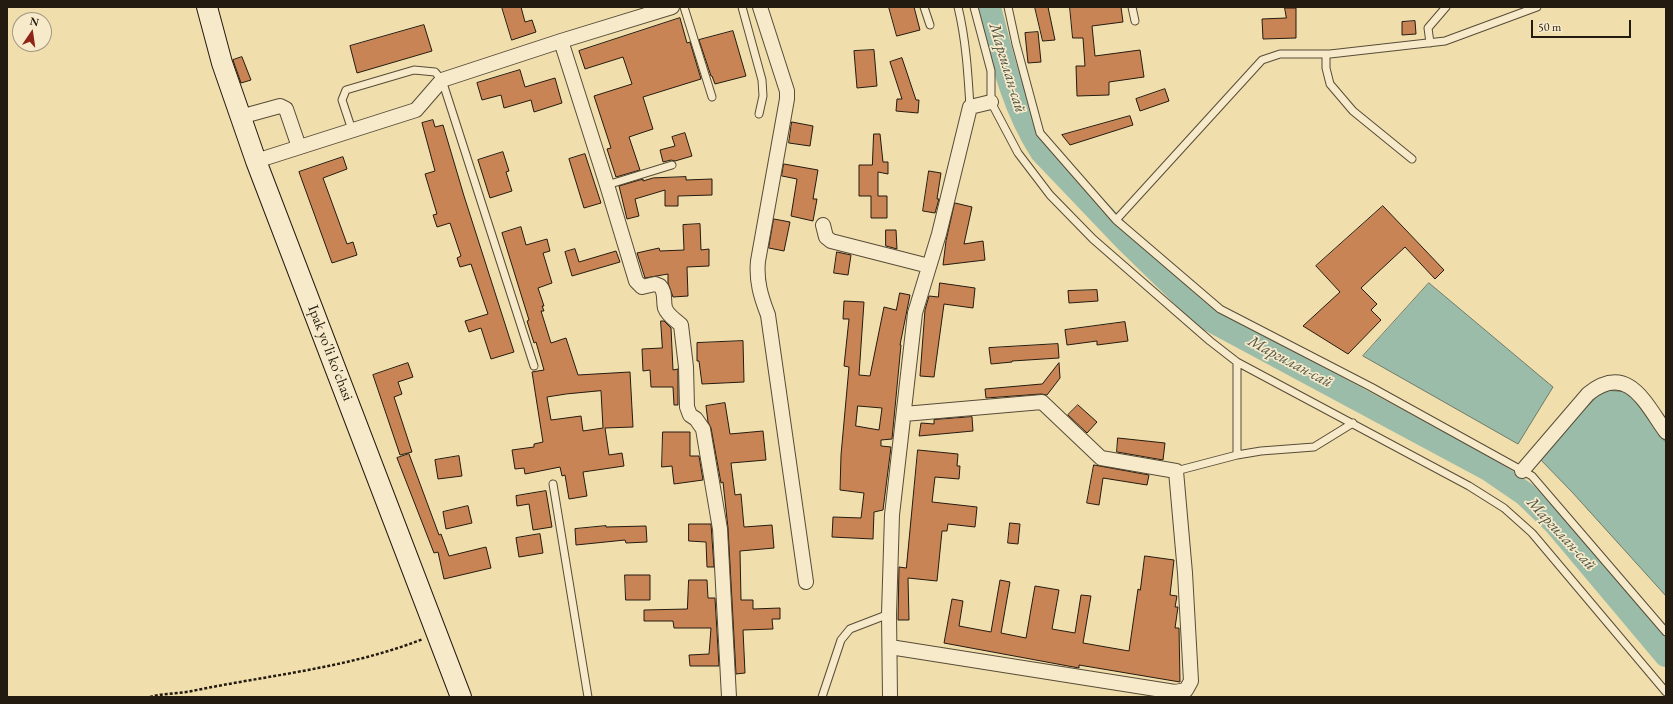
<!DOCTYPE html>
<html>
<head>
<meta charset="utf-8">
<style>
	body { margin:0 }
	#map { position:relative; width:1673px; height:704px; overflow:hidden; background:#f1dead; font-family:"EB Garamond",serif }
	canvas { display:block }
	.frame { position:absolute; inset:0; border:8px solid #241b10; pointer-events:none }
	.north { position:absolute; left:12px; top:12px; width:40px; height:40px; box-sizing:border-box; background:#f6eaca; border:1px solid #a29780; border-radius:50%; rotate:13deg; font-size:11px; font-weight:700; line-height:16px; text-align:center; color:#241b10 }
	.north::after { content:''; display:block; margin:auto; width:14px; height:18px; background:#8f2418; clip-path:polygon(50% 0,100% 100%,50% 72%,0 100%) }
	.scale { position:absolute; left:1531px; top:20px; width:100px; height:18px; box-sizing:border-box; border:2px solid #241b10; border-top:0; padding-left:5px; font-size:12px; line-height:14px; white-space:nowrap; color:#241b10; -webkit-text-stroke:3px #f6eaca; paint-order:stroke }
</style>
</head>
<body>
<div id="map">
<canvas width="1673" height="704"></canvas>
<div class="frame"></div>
<div class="north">N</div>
<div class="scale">50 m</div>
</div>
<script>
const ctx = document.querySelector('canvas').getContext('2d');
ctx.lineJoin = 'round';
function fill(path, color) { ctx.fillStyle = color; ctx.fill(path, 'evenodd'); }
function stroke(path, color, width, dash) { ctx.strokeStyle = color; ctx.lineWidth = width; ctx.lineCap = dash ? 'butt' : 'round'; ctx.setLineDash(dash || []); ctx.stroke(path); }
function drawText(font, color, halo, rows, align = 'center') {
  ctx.font = font + ' "EB Garamond",serif'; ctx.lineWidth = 3.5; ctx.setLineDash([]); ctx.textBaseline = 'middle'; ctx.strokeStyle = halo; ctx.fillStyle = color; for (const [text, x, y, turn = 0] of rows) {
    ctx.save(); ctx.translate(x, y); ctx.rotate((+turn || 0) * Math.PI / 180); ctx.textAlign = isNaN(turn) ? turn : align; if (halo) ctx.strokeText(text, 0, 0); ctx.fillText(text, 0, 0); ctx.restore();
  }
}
const water = new Path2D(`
	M1429,283L1553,387L1518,444L1363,356Z
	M1604,390L1629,392L1666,443V596L1572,492L1538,457Z`);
const river = new Path2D(`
	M989,7C1002,58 1013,107 1042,152L1127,241L1205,317L1490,470L1525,494L1555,523L1666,655`);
const building = new Path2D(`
	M502,7H521L525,22L532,20L536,32L512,40Z
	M889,7H914L920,30L897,36Z
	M1035,7H1048L1055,40L1043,41Z
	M1070,7H1121L1123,22L1092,26L1095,56L1140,50L1144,77L1109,82V95L1077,96L1076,66H1085L1083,38H1073Z
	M1285,8H1296V38L1263,39L1262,19L1286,18Z
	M680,18L687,43L690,42L701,79L643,97L653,129L629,137L640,170L616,177L607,149L611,148L594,96L632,84L623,57L585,69L579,51Z
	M1415,21L1416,34L1402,35V22Z
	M424,25L432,51L357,73L350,46Z
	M733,31L746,76L715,84L712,76H711L699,40Z
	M1038,32L1041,62L1028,63L1025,33Z
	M874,50L877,86L857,88L854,51Z
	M242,57L251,80L241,83L233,60Z
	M902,58L916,100H919L918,113L896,111L897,99H902L890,62Z
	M520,70L525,87L555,78L562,103L534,112L531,100L504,108L501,95L482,100L477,83Z
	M1165,89L1169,101L1140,111L1136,99Z
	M1130,116L1133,125L1070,145L1062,135Z
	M433,120L435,127L443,125L464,196L514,352L491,359L481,328L469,332L465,321L488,314L471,264L460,267L457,258L461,256L450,223L437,227L433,215L437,214L425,174L435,171L422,123Z
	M792,122L813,126L810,146L789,143Z
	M685,133L692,156L675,161L671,160L663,162L660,150L675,146L672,137Z
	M874,134H880L883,162H888V174L878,172V196H887V218H871V196H859V165H872Z
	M503,152L509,171L506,172L512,191L490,198L478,160Z
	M585,154L601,203L584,208L569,159Z
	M343,157L347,169L323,178L347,244L353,242L357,255L332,263L299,172Z
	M784,164L818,170L813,199H817L813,221L791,216L797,179L782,176Z
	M929,171L941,173L937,199H939L935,213L923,211Z
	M686,177V180L712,179V195L678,196V206H665V190L635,199L639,216L627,219L619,186L643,179V181L653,178Z
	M955,203L972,207L964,244L983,241L985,260L943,265L946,241Z
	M1383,206L1444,270L1435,279L1405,247L1361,288L1377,304L1371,310L1381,320L1348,354L1303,326L1340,292L1316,266Z
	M774,219L790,222L784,251L769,248Z
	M700,224L701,250L709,249V266L687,267L688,296L673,297L668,283V274L645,278L637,253L659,248L660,251L684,250L683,225Z
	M521,227L526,245L547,239L550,251L543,253L552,283L538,288L544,306H542L544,311H541L551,343L566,338L578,375L630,372L633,427L605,428L609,455L622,453L624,466L583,472L587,496L569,499L565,475L562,476L560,467L525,474L524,468L515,469L512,450L534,447V444L543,442L532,372L544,370L536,342L534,343L527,321L529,320L502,233ZM601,391L603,428L583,431L581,416L551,420L547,397L566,394Z
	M886,230H896L897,249L886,246Z
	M575,249L579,262L616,251L620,262L572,276L565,252Z
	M837,252L851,255L848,275L834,273Z
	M940,283L975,288L973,308L944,304L934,377L920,376L925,310L929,296L938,297Z
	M1097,290L1098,301L1069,303L1068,291Z
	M900,293L910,295L900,345H901L892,439L881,440V446L891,447L883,510L874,512L873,539L832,537L833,517L861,518L864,493L840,490L841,455L849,367L844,366L849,319H843L844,301L864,302L859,375L870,376L884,307L896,310ZM858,406L882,408L879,430L856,426Z
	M661,321H664L671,328L673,370L678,369V405H674L673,387H651L650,370L643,371L642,349L662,348Z
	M1125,322L1128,341L1097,345V341L1067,345L1065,330Z
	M743,341L744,382L702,384L699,361H697V343Z
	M1058,344L1059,358L1012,361V362L991,364L989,348Z
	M408,363L413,377L398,382L402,394L394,397L412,452L400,455L373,375Z
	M1059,363L1060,378L1047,395L1041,394L986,398L985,389L1042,384Z
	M725,403L730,434L763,431L766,460L731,463L735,495L741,494L744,527L772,525L774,548L740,551L741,600H753V609L780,608V619H772L773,629L743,630L745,673L736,674L728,528L723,482L721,483L711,428L708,422L706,406Z
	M1078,405L1097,422L1087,433L1068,415Z
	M972,417L973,431L919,436L921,423L934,424V420Z
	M663,432H690V456H699L703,480L674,484L672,466L662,467Z
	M1118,438L1165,443L1163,460L1117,452Z
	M918,450L958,454L957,466H960L959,479L935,477L932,502L977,507L975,527L948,524L947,531H942L937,581L908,578L909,620H898L899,567L906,568Z
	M409,454L439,535L441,534L449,556L486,547L491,568L444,579L438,552L434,553L397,458Z
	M459,456L462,476L438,479L435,460Z
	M1094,465L1149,475L1147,485L1103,478L1099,505L1087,503Z
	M546,491L552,527L533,530L529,504L517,506L516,496Z
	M468,506L472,523L446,529L443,512Z
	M1010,523L1020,524L1018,544L1008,543Z
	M689,524H711L714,567H707L706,542L689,541Z
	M606,526V527L646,526L647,542L626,543L625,540L576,545L575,529Z
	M540,534L543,553L519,557L516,538Z
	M1145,556L1174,560L1170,595L1177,596L1175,607H1178L1175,628H1179L1180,682L1079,665V668L944,643L952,599L963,601L959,626L991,632L1000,580L1010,582L1001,633L1026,638L1035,586L1059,590L1052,629L1075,633L1081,595L1091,596L1083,643L1129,651L1138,589L1140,590Z
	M625,575H650V600H626Z
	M689,580H707L708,598H715L719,666H690L689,655L709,654L711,628H674L673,621H644V610L687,609Z`);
const path = new Path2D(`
	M150,697C163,693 178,694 192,691C269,675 349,668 423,639`);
const service = new Path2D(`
	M684,7L712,97
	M742,7L762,80L763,96L759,114
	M924,7L930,25
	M958,7C966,40 968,74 970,107
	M974,7L991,71V102L1018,153L1050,195L1093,239L1210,341L1237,362L1469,486L1504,508L1532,533L1666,692
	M1008,7L1016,44L1040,133L1116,220L1220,309L1371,387L1532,476L1666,632
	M1132,7L1135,21
	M1430,43L1428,28L1446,7
	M1326,54V68L1330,84L1353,111L1412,159
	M352,130L342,100L346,90L414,70L435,72L442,80L534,366
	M607,185L672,165
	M1116,220L1262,60L1280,54H1330L1445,41L1537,7
	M1237,362V455
	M1176,471L1237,455L1261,451L1314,447L1353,423
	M553,484L588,697
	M822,697L841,640L850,629L889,614`);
const minor = new Path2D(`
	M760,7L787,91V99L758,261C756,281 761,297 768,315L806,582
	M561,41L607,185L636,281L642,287L655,284L660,286C666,292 663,300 665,308C668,316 676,320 681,325L686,367L687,407L690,415L696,419L703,429L720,529L729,697
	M240,117L280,106L286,109L299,147
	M256,161L416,110L442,80L561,41L672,7
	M823,225L826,237L831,241L929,266
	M1522,471L1588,394C1628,362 1645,403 1666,432
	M890,647L1175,692L1186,690L1191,681L1185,573L1176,471L1101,458L1042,402L904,414
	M890,697L889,614L892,515L915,313L939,234L970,107L991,102`);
const secondary = new Path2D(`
	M207,7L222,63L256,161L461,697`);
const streetNames = [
	["Ipak yo'li ko'chasi",330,353,69]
];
const waterNames = [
	["Маргилан-сай",1007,68,73],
	["Маргилан-сай",1290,362,28],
	["Маргилан-сай",1561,534,47]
];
fill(water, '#9bbca8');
stroke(water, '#6b7c6b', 1);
stroke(river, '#9bbca8', 24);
fill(building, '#c88454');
stroke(building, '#241b10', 1);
stroke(service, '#574c37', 9);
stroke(minor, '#574c37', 16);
stroke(secondary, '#241b10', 22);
stroke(path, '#241b10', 2.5, [3, 2]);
stroke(service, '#f6eaca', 7);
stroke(minor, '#f6eaca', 14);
stroke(secondary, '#f6eaca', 20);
drawText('15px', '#241b10', '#f6eaca', streetNames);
drawText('italic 16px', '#4e5345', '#f6eaca', waterNames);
</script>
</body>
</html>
